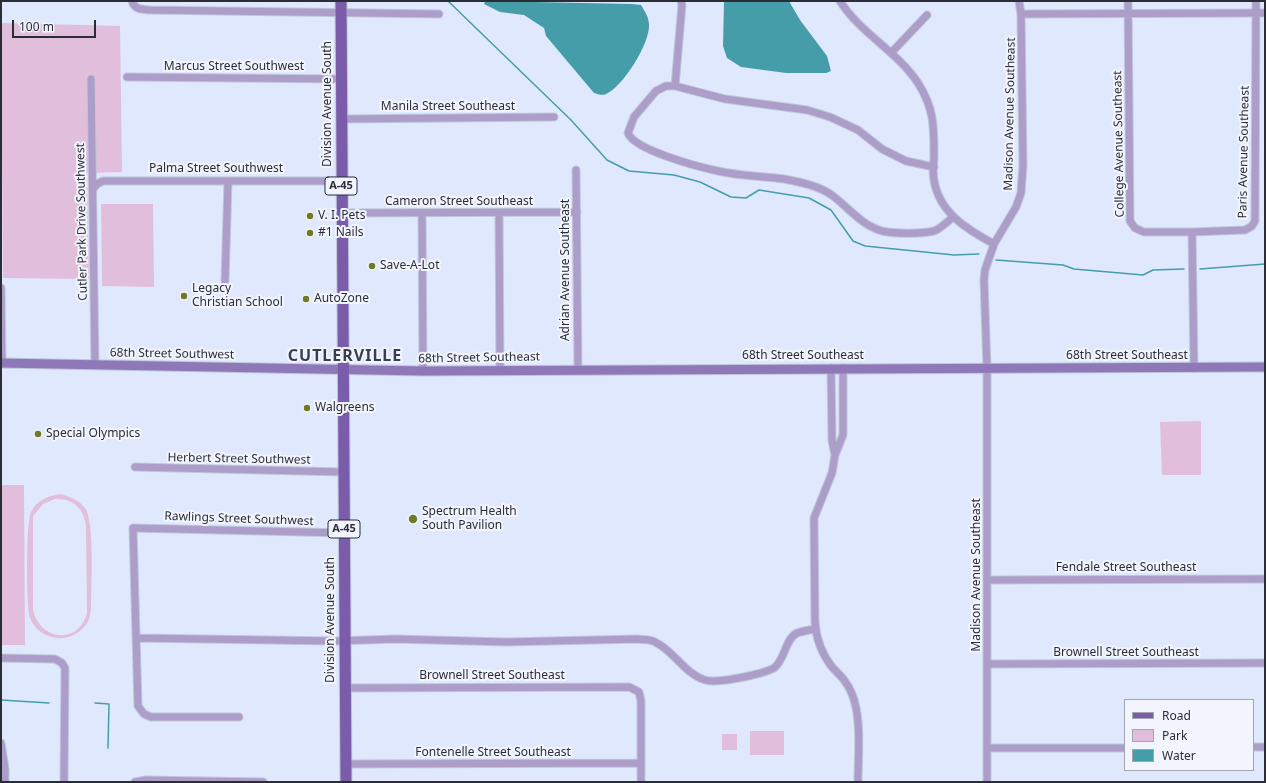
<!DOCTYPE html>
<html>
<head>
<meta charset="utf-8">
<style>
	body { margin:0 }
	#map { position:relative; width:1266px; height:783px; overflow:hidden; background:#e0e8fe; font-family:"Noto Sans",sans-serif }
	canvas { display:block }
	.frame { position:absolute; inset:0; border:2px solid #2a2d36; pointer-events:none }
	.legend { position:absolute; left:1124px; top:699px; width:130px; height:72px; box-sizing:border-box; background:#f2f5fe; border:1px solid #a2a5ae; margin:0; padding:5px 7px; list-style:none; font-size:12px; color:#2a2d36 }
	.legend li { display:flex; align-items:center; gap:8px; height:20px }
	.legend b { width:20px; border:1px solid #a2a5ae }
	.scale { position:absolute; left:12px; top:20px; width:84px; height:18px; box-sizing:border-box; border:2px solid #2a2d36; border-top:0; padding-left:5px; font-size:12px; line-height:14px; white-space:nowrap; color:#2a2d36; -webkit-text-stroke:3px #f2f5fe; paint-order:stroke }
</style>
</head>
<body>
<div id="map">
<canvas width="1266" height="783"></canvas>
<div class="frame"></div>
<ul class="legend">
<li><b style="height:5px;background:#7a5cab"></b>Road</li>
<li><b style="height:11px;background:#e1bedc"></b>Park</li>
<li><b style="height:11px;background:#459daa"></b>Water</li>
</ul>
<div class="scale">100 m</div>
</div>
<script>
const ctx = document.querySelector('canvas').getContext('2d');
ctx.lineJoin = 'round';
function fill(path, color) { ctx.fillStyle = color; ctx.fill(path, 'evenodd'); }
function stroke(path, color, width, dash) { ctx.strokeStyle = color; ctx.lineWidth = width; ctx.lineCap = dash ? 'butt' : 'round'; ctx.setLineDash(dash || []); ctx.stroke(path); }
function drawText(font, color, halo, rows, align = 'center') {
  ctx.font = font + ' "Noto Sans",sans-serif'; ctx.lineWidth = 4; ctx.setLineDash([]); ctx.textBaseline = 'middle'; ctx.strokeStyle = halo; ctx.fillStyle = color; for (const [text, x, y, turn = 0] of rows) {
    ctx.save(); ctx.translate(x, y); ctx.rotate((+turn || 0) * Math.PI / 180); ctx.textAlign = isNaN(turn) ? turn : align; if (halo) ctx.strokeText(text, 0, 0); ctx.fillText(text, 0, 0); ctx.restore();
  }
}
const green = new Path2D(`
	M1,23L120,26L122,172L87,173L89,279L3,278Z
	M101,204H153L154,287L102,286Z
	M1201,421V475H1162L1160,422Z
	M1,485H24L25,645H1Z
	M61,494C70,497 79,500 85,508C95,522 91,588 91,609C90,616 89,623 83,628C67,645 39,640 30,618C26,608 26,521 31,512C38,499 48,496 61,494ZM55,499C73,498 85,509 86,527L87,613C79,645 40,641 33,610V516L43,504Z
	M750,731H784V755H750Z
	M722,734H737V750H722Z`);
const water = new Path2D(`
	M485,1L632,4L641,5C645,12 649,17 649,25C650,43 623,87 606,94C602,96 598,94 594,93L546,36L544,28L524,15L500,12L484,4Z
	M724,1H789L800,20L827,56L831,71L826,73H786L741,67L727,58L723,46Z`);
const stream = new Path2D(`
	M448,1L571,120L607,160L629,171L674,175L700,182L731,197L746,198L759,190L809,198L831,210L853,241L865,246L954,255L979,254
	M996,260L1063,265L1074,269L1143,275L1153,270L1184,269
	M1200,269L1265,264
	M1,700L49,703
	M95,703L109,704L108,748`);
const minor = new Path2D(`
	M132,1C135,10 141,9 150,10L439,14
	M840,1C860,33 897,51 918,83C934,108 934,126 934,156C934,163 932,172 934,180C939,213 968,230 994,244
	M1128,1L1130,221L1135,228L1144,232H1192L1245,230L1252,226L1255,221L1256,1
	M1021,14L1265,13
	M891,53L927,15
	M127,77L341,79
	M91,79L95,365
	M675,86L682,5L681,1
	M341,119L554,117
	M934,167L906,161L882,149L858,130L830,117L807,110L725,99L675,86H666L656,91L634,117L628,133C634,150 699,167 718,171C739,176 762,176 784,179C800,182 820,186 833,196C849,208 861,225 882,231C895,234 921,234 934,231C940,229 948,221 953,217
	M576,170L578,369
	M93,189L97,184L103,181H341
	M342,213L577,212
	M422,213L423,371
	M499,213L500,370
	M1192,232L1194,368
	M225,281L228,181
	M1,288L2,363
	M831,368L832,440L835,455
	M843,368V435L835,455L832,473L814,518L815,622C816,638 822,654 832,667C840,675 848,683 852,694C862,718 858,756 858,782
	M135,467L343,472
	M988,580L1265,579
	M136,638L335,641L395,639L506,642L637,639C643,640 650,639 655,642C674,651 685,674 705,680C717,684 763,674 774,668C785,660 785,639 797,633C803,631 809,630 815,629
	M1,658L55,659L62,663L65,668L64,782
	M988,664L1265,663
	M345,688L629,687L639,692L641,701V782
	M239,717H151L144,714L138,706L133,528L344,533
	M1,743L5,769V782
	M1253,747H1265
	M987,748H1125
	M346,764L641,763
	M135,782L146,780L263,782
	M987,782V368L984,280L985,270L994,244L1016,207L1021,193L1023,165L1021,14L1019,1`);
const secondary = new Path2D(`
	M1,363L423,371L1265,367`);
const primary = new Path2D(`
	M341,1L346,782`);
const markers = [
	[310,216,4,"#707924"],
	[310,233,4,"#707924"],
	[372,266,4,"#707924"],
	[184,296,4,"#707924"],
	[306,299,4,"#707924"],
	[307,408,4,"#707924"],
	[38,434,4,"#707924"],
	[413,519,5,"#707924"]
];
const shields = [
	[341,186,32],
	[344,529,32]
];
const shieldNames = [
	["A-45",341,186],
	["A-45",344,529]
];
const streetNames = [
	["Marcus Street Southwest",234,67],
	["Division Avenue South",328,104,-90],
	["Manila Street Southeast",448,107],
	["Madison Avenue Southeast",1010,114,-89],
	["College Avenue Southeast",1119,144,-91],
	["Paris Avenue Southeast",1244,152,-89],
	["Palma Street Southwest",216,169],
	["Cameron Street Southeast",459,202],
	["Cutler Park Drive Southwest",82,222,-91],
	["Adrian Avenue Southeast",566,270,-90],
	["68th Street Southwest",172,354,1],
	["68th Street Southeast",803,356],
	["68th Street Southeast",1127,356],
	["68th Street Southeast",479,358,-1],
	["Herbert Street Southwest",239,459,1],
	["Rawlings Street Southwest",239,519,2],
	["Fendale Street Southeast",1126,568],
	["Madison Avenue Southeast",977,575,-90],
	["Division Avenue South",331,620,-90],
	["Brownell Street Southeast",1126,653],
	["Brownell Street Southeast",492,676],
	["Fontenelle Street Southeast",493,753]
];
const poiNames = [
	["V. I. Pets",318,216],
	["#1 Nails",318,233],
	["Save-A-Lot",380,266],
	["Legacy",192,289],
	["Christian School",192,303],
	["AutoZone",314,299],
	["Walgreens",315,408],
	["Special Olympics",46,434],
	["Spectrum Health",422,512],
	["South Pavilion",422,526]
];
const districtNames = [
	["CUTLERVILLE",345,356]
];
fill(green, '#e1bedc');
fill(water, '#459daa');
stroke(stream, '#459daa', 1.5);
stroke(minor, '#bfc6da', 9);
stroke(secondary, '#bfc6da', 11);
stroke(primary, '#bfc6da', 13);
stroke(minor, '#ac9dc9', 7);
stroke(secondary, '#8f78b8', 9);
stroke(primary, '#7a5cab', 11);
for (const [x, y, r, color] of markers) { const dot = new Path2D(); dot.arc(x, y, r, 0, 2 * Math.PI); ctx.fillStyle = color; ctx.fill(dot); stroke(dot, '#f2f5fe', 1.5); }
for (const [x, y, w] of shields) { const box = new Path2D(); box.roundRect(x - w / 2, y - 9, w, 18, 3); ctx.fillStyle = '#f2f5fe'; ctx.fill(box); stroke(box, '#2a2d36', 1); }
drawText('bold 11px', '#2a2d36', null, shieldNames);
drawText('12px', '#2a2d36', '#f2f5fe', streetNames);
drawText('12px', '#2a2d36', '#f2f5fe', poiNames, 'left');
ctx.letterSpacing = '1px';
drawText('bold 16px', '#373e4f', '#f2f5fe', districtNames);
ctx.letterSpacing = '0px';
</script>
</body>
</html>
